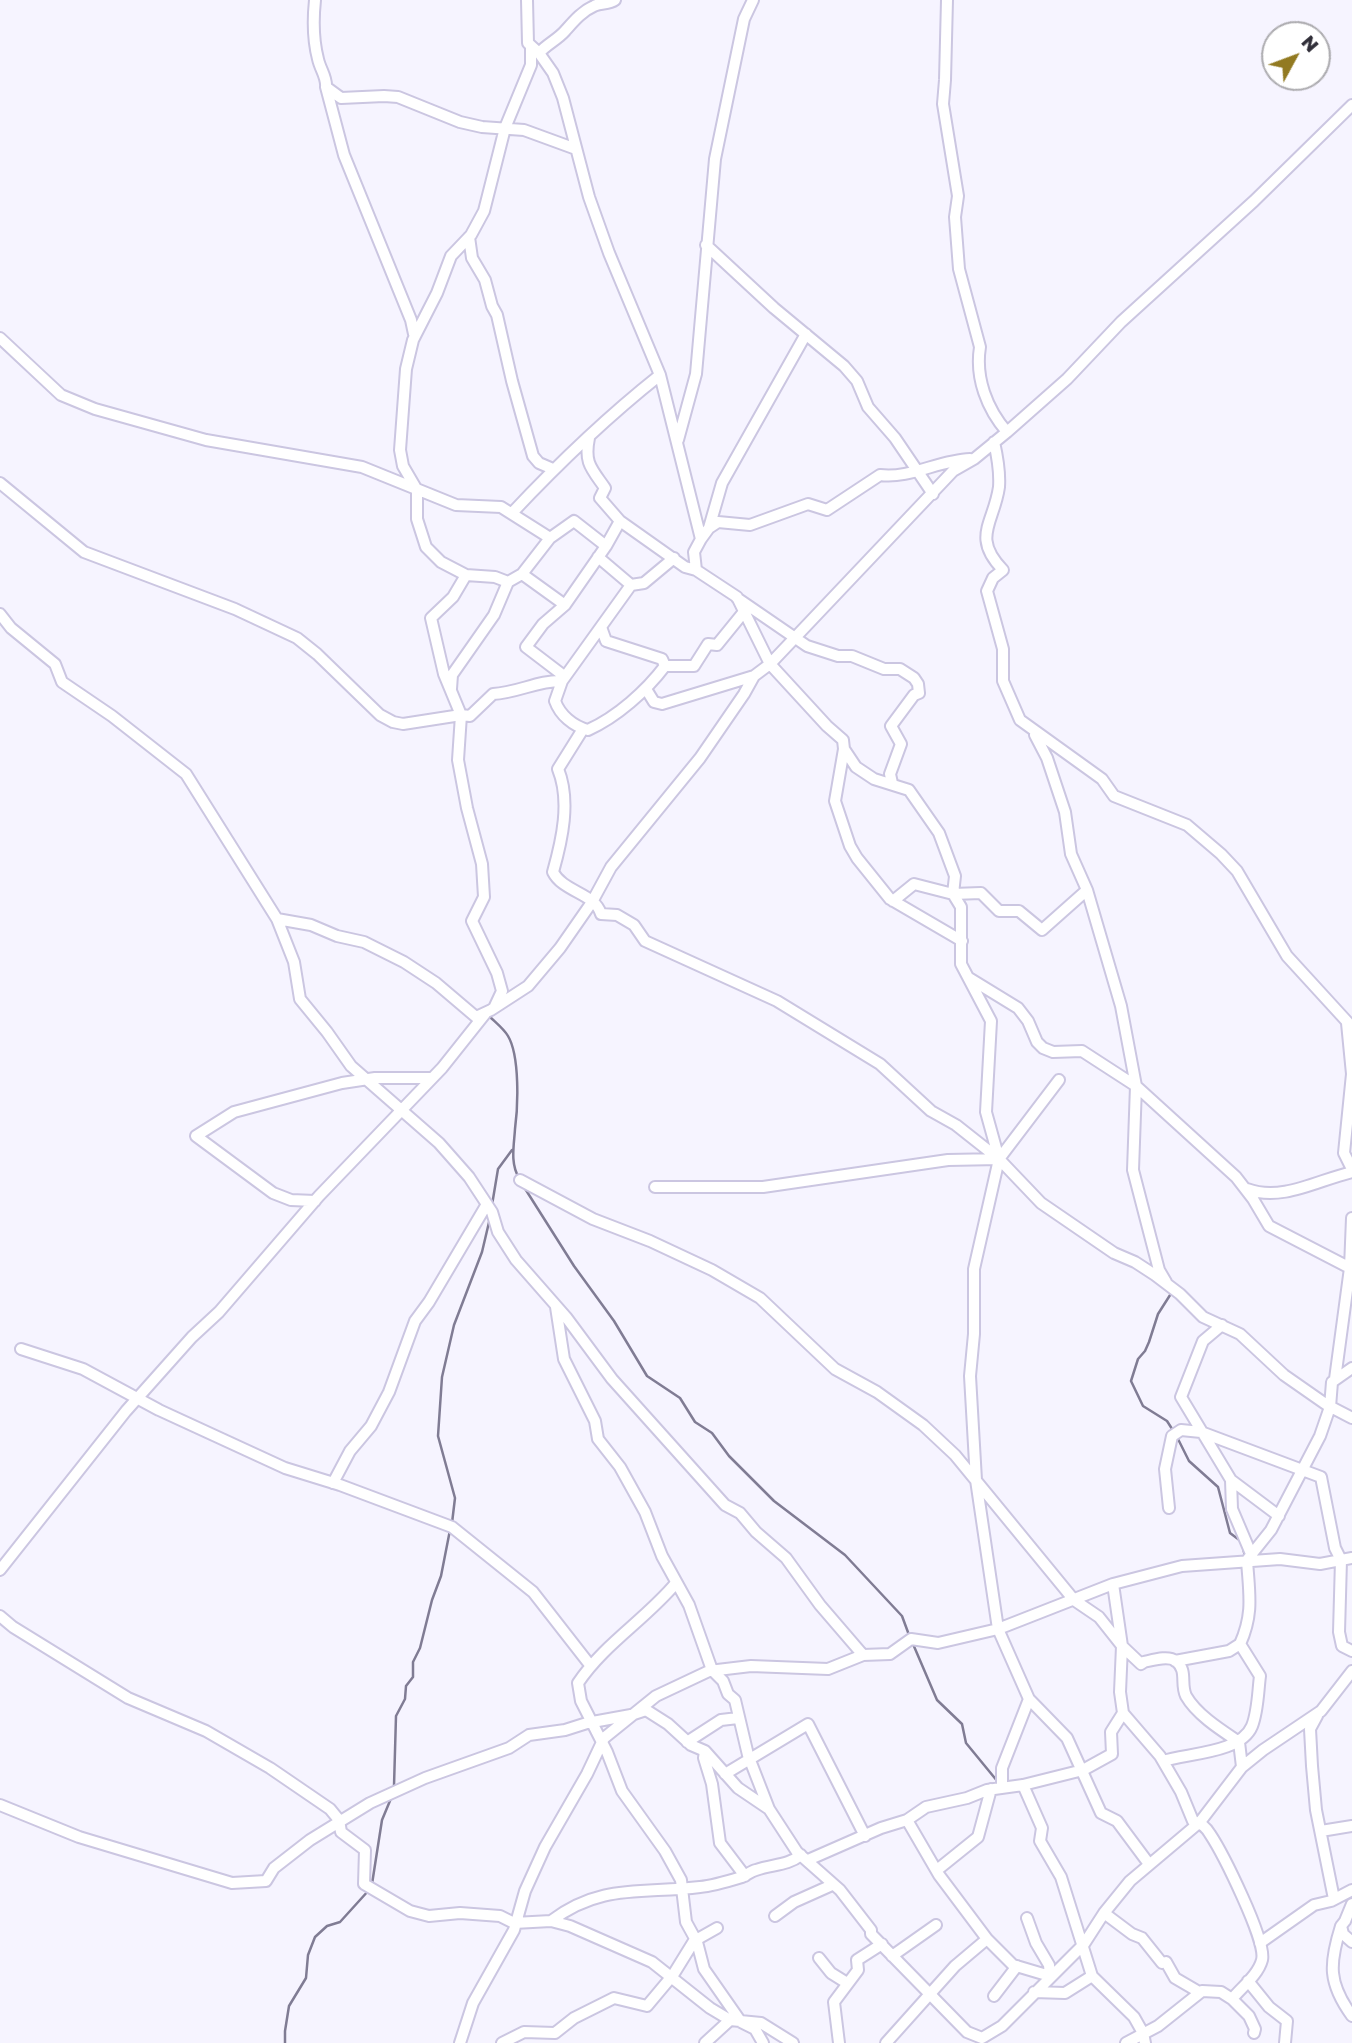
<!DOCTYPE html>
<html>
<head>
<meta charset="utf-8">
<style>
	body { margin:0 }
	#map { position:relative; width:1352px; height:2043px; overflow:hidden; background:#f6f4ff; font-family:"Golos Text",sans-serif }
	canvas { display:block }
	.north { position:absolute; left:1261px; top:21px; width:70px; height:70px; box-sizing:border-box; background:#fff; border:2px solid #acabaf; border-radius:50%; rotate:49deg; font-size:19px; font-weight:700; line-height:28px; text-align:center; color:#302e38 }
	.north::after { content:''; display:block; margin:auto; width:24px; height:32px; background:#927a21; clip-path:polygon(50% 0,100% 100%,50% 72%,0 100%) }
</style>
</head>
<body>
<div id="map">
<canvas width="1352" height="2043"></canvas>
<div class="north">N</div>
</div>
<script>
const ctx = document.querySelector('canvas').getContext('2d');
ctx.lineJoin = 'round';
function stroke(path, color, width, dash) { ctx.strokeStyle = color; ctx.lineWidth = width; ctx.lineCap = dash ? 'butt' : 'round'; ctx.setLineDash(dash || []); ctx.stroke(path); }
const stream = new Path2D(`
	M489,1016C495,1022 504,1029 508,1036C520,1056 518,1107 515,1129C514,1146 510,1163 519,1178
	M524,1187L574,1266L614,1321L647,1376L680,1398L695,1422L712,1433L729,1456L774,1501L845,1555L902,1616L909,1635
	M492,1205L498,1169L512,1150
	M1172,1292L1158,1314L1149,1342L1145,1351L1138,1359L1131,1381L1143,1406L1167,1421L1174,1432
	M1177,1437L1189,1461L1218,1487L1230,1533L1242,1542L1245,1557
	M452,1523L455,1498L438,1436L442,1377L454,1325L482,1252L490,1218
	M913,1644L937,1700L962,1724L966,1743L998,1782
	M394,1786L396,1716L405,1699L406,1686L413,1677V1662L420,1648L432,1600L441,1576L450,1530
	M372,1884L382,1820L392,1796
	M285,2043V2031L289,2006L306,1978L308,1955L315,1937L327,1926L340,1922L369,1890`);
const minor = new Path2D(`
	M315,0C313,19 313,40 318,59C320,69 327,77 326,87L341,98L384,96L398,97L460,122L482,127L524,130L576,149
	M527,0L528,43L539,53L553,73L563,98L589,197L609,253L660,375L701,539L694,552L696,570L737,597L770,664L827,726L843,740L844,749L856,767L874,779L909,790L939,833L955,876L953,894L961,907V964L991,1021L986,1112L999,1159L974,1269V1334L970,1376L976,1480L998,1629L1029,1699L1067,1738L1101,1813L1117,1821L1149,1864
	M947,0L945,80L943,104L958,196L955,217L959,269L980,347C975,378 987,409 1007,432
	M539,53C547,44 557,40 565,31C573,22 582,11 594,6C601,2 608,5 615,0
	M326,87L344,155L411,320L414,334
	M469,237L472,258L485,280L492,306L497,315L512,381L533,456L539,463L553,469
	M706,245L774,308L844,366L857,381L868,407L895,438L933,494
	M0,338L61,395L95,409L206,440L362,467L456,505L501,507L550,538
	M589,438C584,463 591,468 605,488L600,498L620,521L685,567L696,570
	M678,440L696,374L715,159L744,19L753,0
	M994,442C997,455 1000,473 999,487C994,523 971,537 1003,570L993,578L987,591L1003,649V681L1020,720L1102,779L1114,796L1187,825L1221,854L1237,871L1287,956L1352,1027
	M0,483L84,552L235,609L297,638L317,654L380,715L393,722L403,724L461,715L470,716L493,694C517,693 539,680 562,681L631,585L644,583L674,558
	M512,513C558,464 607,417 660,375
	M709,528L722,483L806,334
	M701,539L709,528L718,522L750,525L808,504L827,510L880,475C910,479 939,460 970,459
	M598,557L631,585
	M522,574L565,605
	M466,575L453,597L431,618L444,674L461,715L458,760L467,808L482,864L484,897L472,921L497,973L502,991L495,1006
	M508,582L495,577L466,575L441,562L426,547L417,519V490L403,466L400,450L406,369L413,340L437,293L451,256L471,235L484,211L505,128L531,65V48
	M737,598L807,646L838,656H852L884,669H900L914,678L918,684L919,693L914,695L891,726L901,744L890,774L892,783
	M0,614L11,628L55,664L62,682L112,716L186,774L277,919L294,962L300,999L327,1032L351,1066L439,1143L469,1177L492,1212L498,1232L516,1260L566,1317L612,1379L725,1505L740,1513L756,1532L786,1558L820,1605L863,1655
	M601,627L606,641L662,659L665,666
	M564,676L526,647L543,624L565,605L606,546L620,521
	M562,681L555,701C560,715 573,726 588,730C617,717 646,691 665,666H694L708,644L717,645L743,613
	M451,689L452,675L494,615L508,582L522,574L550,538L574,521L606,546
	M646,689L654,702L662,704L754,676
	M583,729L558,769C571,801 562,840 553,872C563,892 595,893 601,914L617,915L634,925L645,941L777,1001L880,1064L931,1111L956,1125L999,1159L1041,1203L1114,1253L1135,1262L1155,1275L1180,1294L1203,1317L1240,1334L1284,1375L1327,1405L1352,1418
	M1035,735L1047,758L1065,812L1071,854L1087,890L1121,1006L1136,1086L1133,1170L1159,1270L1166,1282
	M844,749L835,801L850,846L857,858L890,899L962,941
	M893,901L914,884L953,894L981,893L999,911H1019L1042,930L1087,890
	M277,919L311,925L337,936L364,942L404,962L436,983L476,1017L491,1010L528,986L560,948L592,902L611,867L700,758L744,694L754,676L770,664L953,471L974,459L1007,432L1067,379L1121,322L1254,201L1352,105
	M969,978L1018,1008L1028,1021L1037,1042L1043,1048L1053,1052L1082,1051L1136,1086L1236,1177L1253,1199L1269,1226L1352,1269
	M1347,1023L1352,1074L1344,1153L1352,1169
	M520,1180L593,1219L650,1241L712,1270L760,1298L835,1369L877,1392L923,1425L955,1455L1074,1600L1099,1617L1122,1646L1141,1664L1144,1662C1153,1660 1168,1655 1176,1661C1188,1671 1180,1683 1186,1696C1197,1715 1221,1730 1239,1742L1242,1767
	M655,1187H763L948,1160L999,1159L1059,1080
	M1247,1189C1282,1202 1318,1180 1352,1172
	M315,1201L291,1200L273,1193L196,1136L234,1112L342,1083L375,1078H432
	M556,1307L564,1359L595,1421L598,1439L620,1467L645,1512L662,1556L689,1605L712,1670L723,1681L728,1694L735,1700L748,1755L769,1809
	M1222,1325L1203,1341L1181,1397L1231,1480L1232,1509L1252,1556
	M21,1349L83,1369L159,1410L285,1468L340,1485L452,1527L533,1592L590,1665
	M1335,1379L1350,1268L1352,1218
	M1231,1480L1279,1516
	M333,1483L350,1451L371,1426L389,1392L415,1321L429,1302L487,1204
	M1169,1508L1165,1469L1172,1436L1181,1430L1201,1432L1321,1477L1335,1548L1341,1560L1339,1632L1342,1646L1352,1651
	M0,1570L126,1411L192,1337L219,1312L319,1196L442,1068L485,1014
	M676,1583C646,1619 604,1644 578,1683L581,1701L607,1752L622,1791L665,1851L681,1880L686,1922L697,1942L704,1969L741,2022L755,2029L763,2043
	M1113,1584L1122,1646L1120,1692L1123,1713L1160,1756L1181,1792L1193,1821C1201,1823 1206,1827 1210,1834C1222,1852 1267,1941 1262,1960C1258,1975 1242,1987 1232,1999
	M0,1616L13,1627L128,1698L206,1731L270,1768L330,1809L339,1820L341,1832L365,1850L364,1884L410,1911L429,1916L460,1913L500,1916L514,1923L551,1921L570,1926L652,1962L710,2008L730,2020L761,2023L793,2043
	M1240,1644C1254,1613 1249,1593 1247,1560L1271,1530L1320,1436L1330,1407L1332,1382L1352,1368
	M1317,1716L1310,1729L1312,1766L1316,1810L1334,1899
	M687,1742L721,1720L738,1718
	M705,1751L704,1758L712,1784L720,1843L745,1876
	M1163,1761C1189,1753 1241,1753 1252,1726C1258,1711 1258,1691 1260,1676L1240,1644L1229,1651L1175,1661
	M725,1774L808,1724L865,1836
	M1023,1785L1042,1828L1040,1841L1061,1877L1092,1976L1134,2017L1143,2033L1145,2043
	M1002,1787V1768L1029,1699
	M0,1805L79,1837L232,1883L266,1881L274,1868L310,1840L370,1803L425,1778L509,1748L529,1735L565,1730L587,1723L631,1715L646,1710L668,1724L691,1745L705,1751L738,1788L769,1809L797,1852L840,1890L871,1930V1934L967,2032L982,2038L1002,2026L1084,1944L1104,1913L1130,1881L1200,1822L1242,1767L1263,1750L1321,1711L1352,1671
	M907,1820L939,1875L987,1939L1013,1965L1050,1976L1049,1965L1036,1943L1027,1918
	M1321,1831L1352,1826
	M808,1860L881,1828L907,1820L926,1807L967,1798L987,1790L1023,1785L1083,1770L1112,1754L1111,1732L1123,1713
	M937,1870L978,1837L991,1789
	M1352,1904L1345,1921L1341,1926L1343,1934L1352,1942
	M1104,1913L1132,1934L1142,1938L1162,1963L1166,1962L1175,1978L1199,1992
	M775,1916L794,1902L832,1885
	M551,1921C601,1883 643,1894 700,1887C713,1886 729,1881 742,1877C747,1875 751,1871 756,1870C773,1864 787,1866 801,1855
	M1341,1926C1329,1964 1328,1983 1352,2016
	M1260,1943L1314,1905L1331,1901L1352,1890
	M892,1956L936,1925
	M819,1958L831,1973L847,1983
	M1248,1981L1269,2007L1287,2021L1285,2043
	M1034,1992L1065,1993L1092,1976
	M994,1996L1017,1966
	M460,2043L473,2003L514,1930L525,1891L545,1847L587,1774L604,1738L656,1696L709,1671L751,1666L828,1669L863,1655L890,1654L911,1639L938,1643L998,1629L1113,1584L1182,1566L1280,1559L1320,1564L1352,1558
	M502,2043L524,2032L555,2033L574,2018L614,1998L647,2006L673,1975L694,1941L717,1928
	M705,2043L730,2020
	M839,2043L834,2002L858,1970L857,1960L882,1944
	M886,2043L955,1966L987,1939
	M1126,2043L1158,2026L1202,1991L1221,1992L1232,1999L1249,2016L1255,2029L1254,2033`);
stroke(stream, '#807c94', 2.5);
stroke(minor, '#cbc6e1', 14);
stroke(minor, '#fff', 10);
</script>
</body>
</html>
